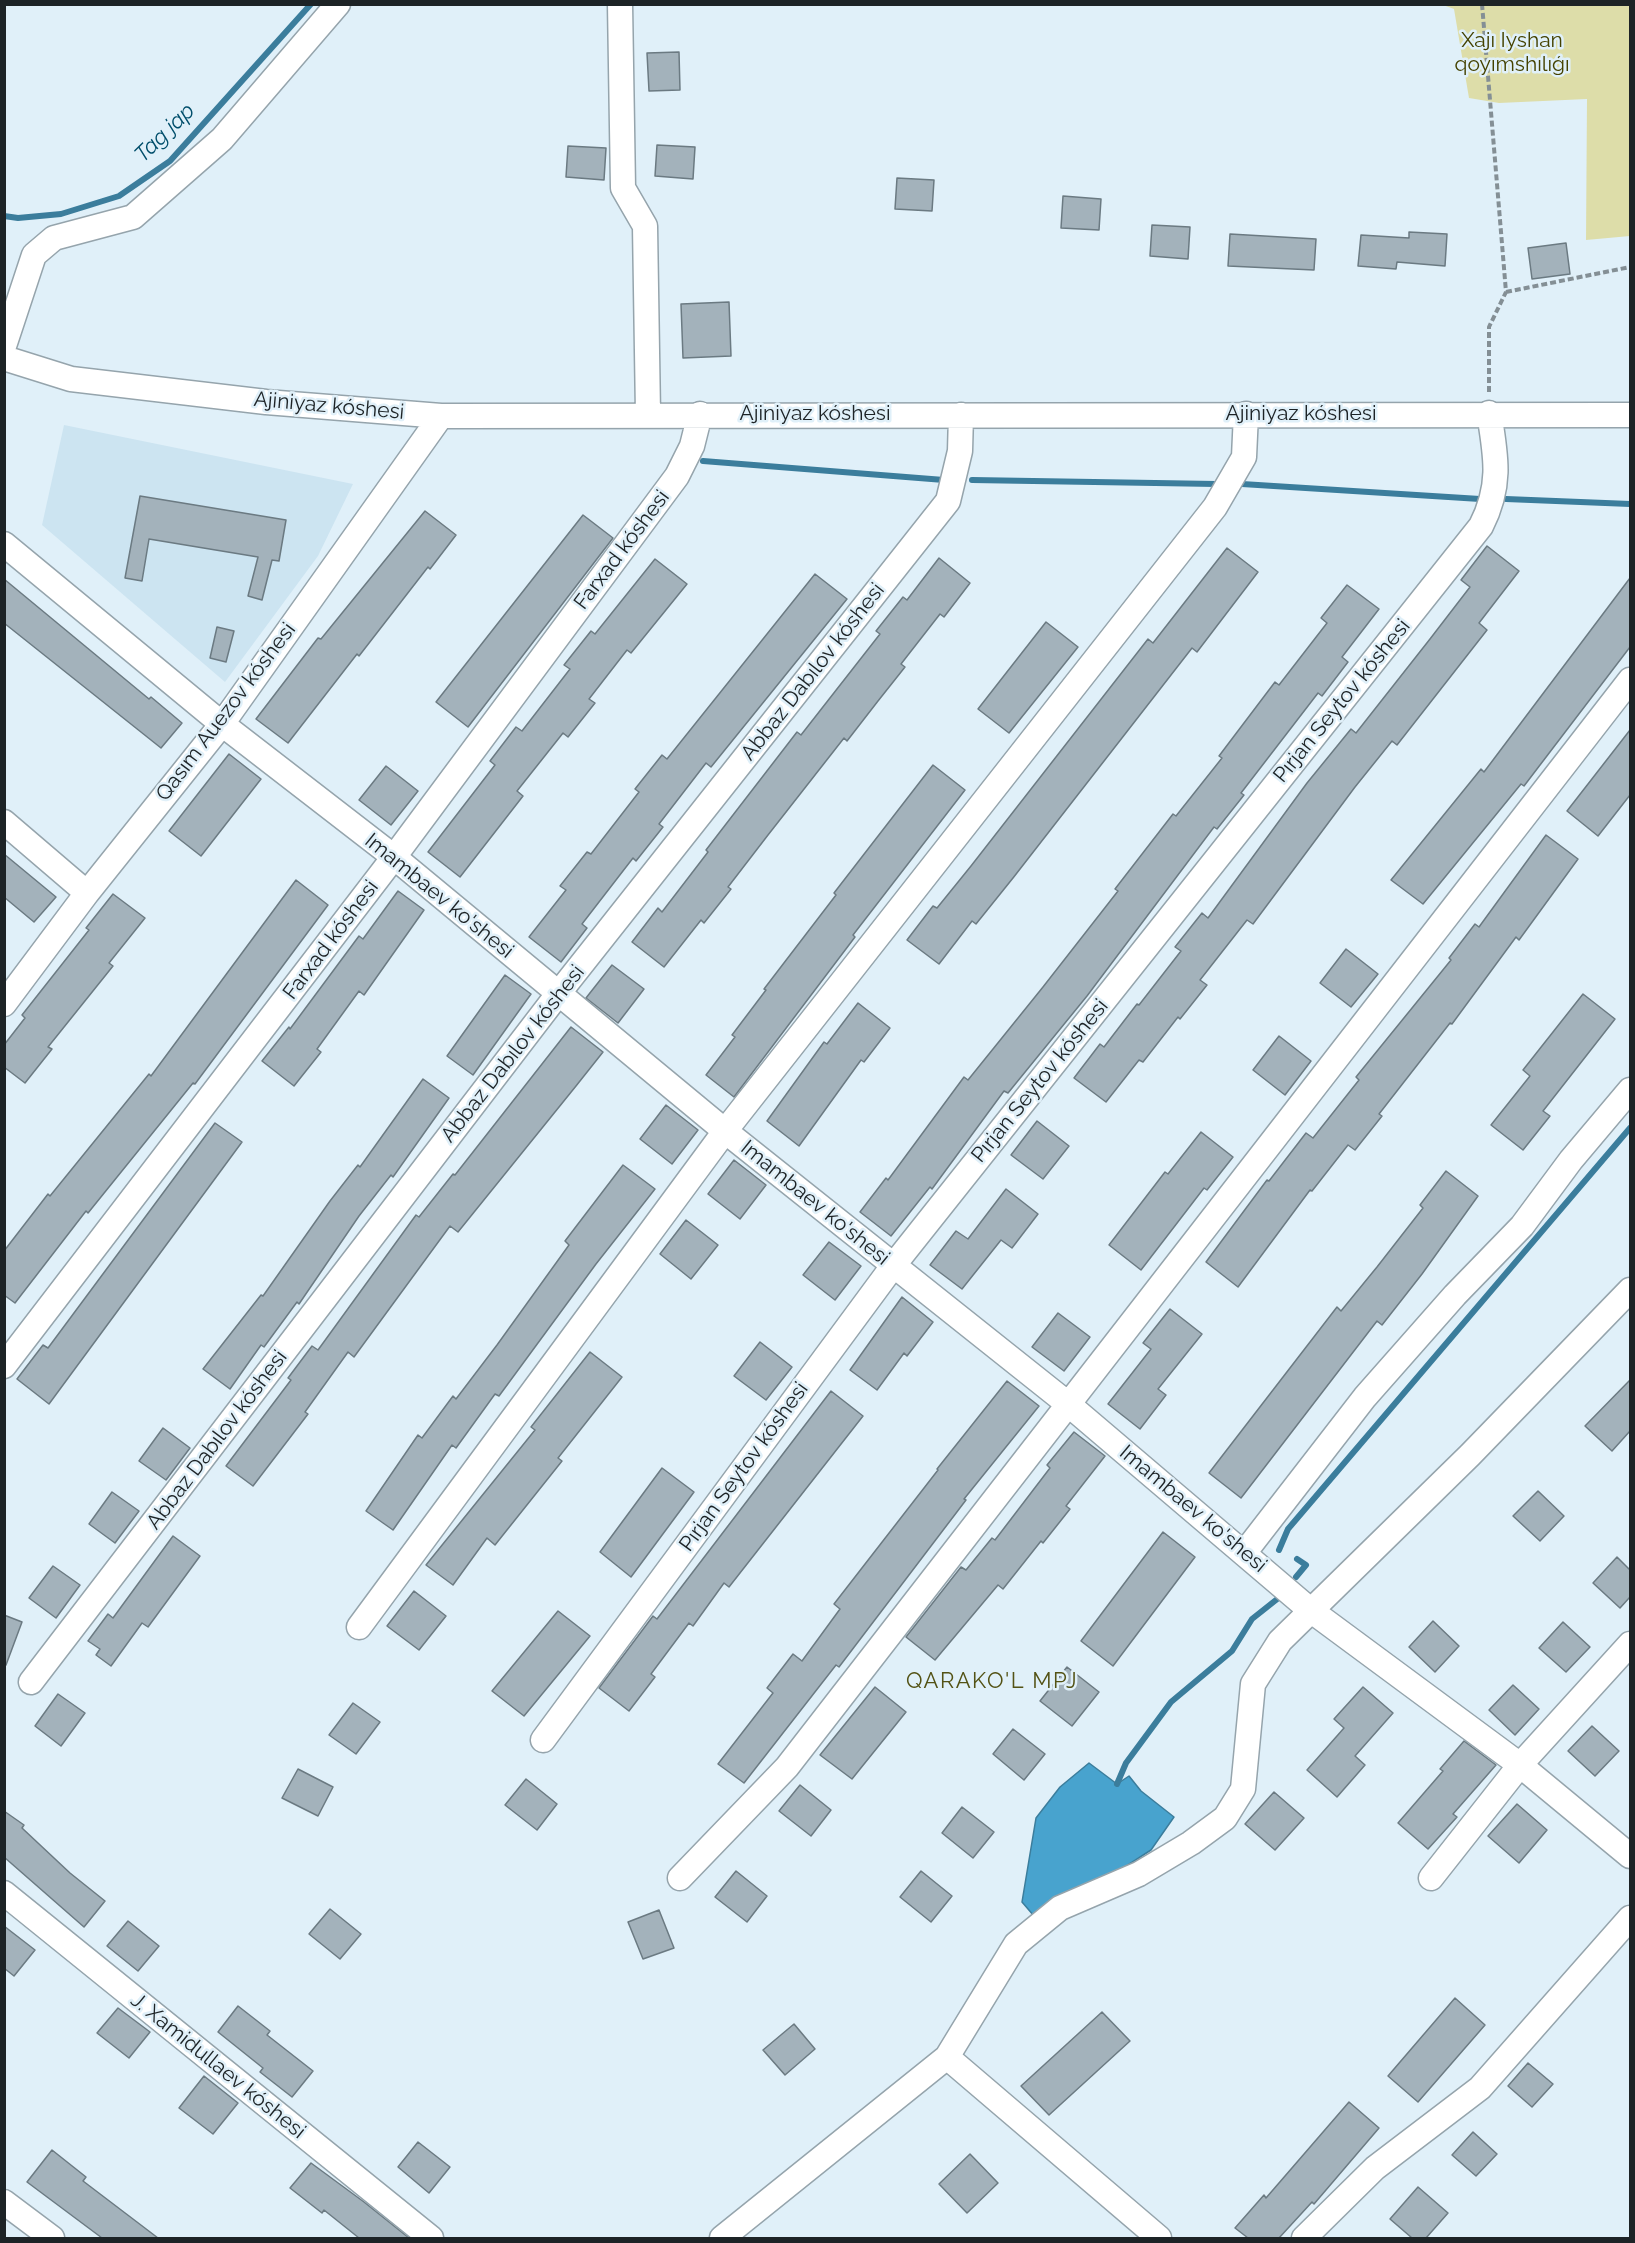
<!DOCTYPE html>
<html>
<head>
<meta charset="utf-8">
<style>
	body { margin:0 }
	#map { position:relative; width:1635px; height:2243px; overflow:hidden; background:#e0f0f9; font-family:Raleway,sans-serif }
	canvas { display:block }
	.frame { position:absolute; inset:0; border:6px solid #1d2326; pointer-events:none }
</style>
</head>
<body>
<div id="map">
<canvas width="1635" height="2243"></canvas>
<div class="frame"></div>
</div>
<script>
const ctx = document.querySelector('canvas').getContext('2d');
ctx.lineJoin = 'round';
function fill(path, color) { ctx.fillStyle = color; ctx.fill(path, 'evenodd'); }
function stroke(path, color, width, dash) { ctx.strokeStyle = color; ctx.lineWidth = width; ctx.lineCap = dash ? 'butt' : 'round'; ctx.setLineDash(dash || []); ctx.stroke(path); }
function drawText(font, color, halo, rows, align = 'center') {
  ctx.font = font + ' Raleway,sans-serif'; ctx.lineWidth = 5; ctx.setLineDash([]); ctx.textBaseline = 'middle'; ctx.strokeStyle = halo; ctx.fillStyle = color; for (const [text, x, y, turn = 0] of rows) {
    ctx.save(); ctx.translate(x, y); ctx.rotate((+turn || 0) * Math.PI / 180); ctx.textAlign = isNaN(turn) ? turn : align; if (halo) ctx.strokeText(text, 0, 0); ctx.fillText(text, 0, 0); ctx.restore();
  }
}
const built = new Path2D(`
	M64,425L353,484L318,556L225,682L42,525Z`);
const green = new Path2D(`
	M1443,5H1630V236L1586,240L1587,99L1499,103L1469,98L1454,9Z`);
const water = new Path2D(`
	M1089,1763L1117,1784L1129,1776L1141,1791L1174,1817L1151,1850L1097,1885L1034,1916L1022,1902L1036,1818L1060,1787Z`);
const stream = new Path2D(`
	M4,216L18,218L61,214L119,196L170,161L311,4
	M703,461L944,480
	M972,480L1216,484
	M1242,484L1480,499
	M1506,499L1630,504
	M1279,1550L1288,1529L1630,1128
	M1296,1577L1306,1565L1297,1559
	M1117,1784L1126,1763L1171,1702L1232,1651L1252,1619L1281,1596`);
const building = new Path2D(`
	M679,52L680,90L649,91L647,53Z
	M657,145L695,147L693,179L655,176Z
	M568,146L606,148L604,180L566,177Z
	M897,178L934,180L932,211L895,209Z
	M1063,196L1101,199L1099,230L1061,228Z
	M1152,225L1190,227L1188,259L1150,256Z
	M1409,232L1447,234L1445,266L1397,262L1396,269L1358,266L1361,235L1409,238Z
	M1230,234L1316,239L1314,270L1228,266Z
	M1566,243L1570,274L1532,279L1528,248Z
	M729,302L731,356L683,358L681,304Z
	M140,496L286,520L279,561L272,560L262,600L248,596L258,557L149,539L142,581L125,578Z
	M425,511L456,535L430,569L428,567L359,656L357,654L288,743L256,719L318,638L321,639Z
	M583,515L613,538L468,727L436,702Z
	M1487,546L1519,571L1479,623L1487,630L1397,745L1392,741L1355,787L1253,924L1247,920L1200,980L1207,985L1180,1019L1178,1017L1143,1062L1139,1060L1106,1102L1074,1078L1100,1044L1104,1047L1137,1004L1139,1005L1181,951L1175,947L1202,913L1208,918L1307,783L1351,729L1356,733L1430,639L1470,587L1461,580Z
	M1227,548L1258,572L1197,652L1192,648L1013,878L976,924L972,921L939,964L907,940L933,906L937,908L971,866L1148,639L1153,643Z
	M939,558L970,583L944,617L940,614L901,664L905,667L878,701L847,741L844,738L768,835L728,887L731,889L704,923L701,920L664,967L632,942L658,908L662,912L708,852L706,850L797,732L801,735L880,634L876,631L903,597L907,600Z
	M655,559L687,584L631,653L627,650L589,699L595,703L568,737L563,733L517,791L523,796L460,877L428,852L495,765L490,761L516,727L522,731L570,669L564,665L591,631L595,634Z
	M815,574L847,599L711,767L706,763L659,824L663,827L636,861L633,858L582,924L587,928L561,962L529,937L566,890L560,886L587,852L591,854L639,792L635,789L662,755L667,759Z
	M1630,578V647L1524,786L1521,784L1423,904L1391,880L1481,769L1484,772Z
	M4,579L149,699L151,697L182,723L161,748L4,623Z
	M1347,585L1379,609L1342,657L1348,662L1322,696L1318,693L1241,793L1244,795L1217,829L1214,827L1087,996L1008,1093L1004,1091L932,1189L930,1187L891,1236L860,1212L886,1178L888,1180L964,1077L968,1080L1043,987L1118,891L1115,889L1173,814L1176,816L1222,758L1219,756L1275,682L1279,685L1327,623L1321,618Z
	M1046,622L1078,647L1009,733L978,709Z
	M217,627L234,631L226,662L210,658Z
	M1630,730V795L1598,836L1567,811Z
	M229,754L261,779L201,856L169,831Z
	M933,765L965,790L853,935L855,937L734,1097L706,1075L735,1037L732,1035L766,990L764,989L836,895L834,893Z
	M386,766L418,791L391,825L359,800Z
	M1546,835L1578,859L1519,940L1516,937L1452,1024L1450,1023L1379,1114L1382,1116L1355,1150L1348,1145L1312,1191L1310,1190L1238,1287L1206,1262L1267,1180L1269,1181L1306,1133L1313,1138L1359,1080L1356,1077L1451,960L1449,958L1475,924L1479,927Z
	M4,854L56,897L34,922L4,897Z
	M296,880L328,905L195,1084L193,1083L88,1213L86,1211L15,1303L4,1295V1251L48,1194L50,1196L149,1074L151,1076Z
	M398,891L424,910L364,995L359,991L317,1049L321,1052L294,1086L262,1061L289,1027L290,1029L359,936L363,939Z
	M113,894L145,918L109,963L113,966L48,1047L52,1049L25,1083L4,1067V1045L25,1018L22,1015L89,930L86,928Z
	M1346,949L1378,974L1351,1007L1320,983Z
	M612,965L644,989L618,1023L586,998Z
	M505,975L531,994L473,1075L447,1056Z
	M1583,994L1615,1019L1543,1111L1550,1116L1523,1150L1491,1125L1530,1076L1523,1070Z
	M858,1003L890,1028L864,1062L861,1060L799,1146L767,1121L824,1042L827,1044Z
	M571,1027L603,1052L576,1086L458,1232L450,1226L354,1357L348,1352L305,1412L308,1414L253,1486L226,1466L291,1380L288,1378L312,1346L318,1350L416,1215L419,1217L453,1174L455,1175Z
	M1279,1036L1311,1061L1285,1095L1253,1070Z
	M423,1079L449,1098L393,1177L391,1175L359,1216L299,1304L297,1302L264,1347L261,1345L230,1389L203,1369L261,1295L263,1296L330,1201L358,1165L360,1167Z
	M666,1105L698,1130L672,1164L640,1139Z
	M1037,1121L1069,1146L1043,1179L1011,1155Z
	M215,1123L242,1142L49,1404L17,1379L43,1345L48,1348Z
	M1201,1132L1233,1157L1207,1190L1204,1188L1141,1270L1109,1245L1165,1172L1168,1174Z
	M734,1160L766,1185L740,1219L708,1194Z
	M623,1165L655,1189L596,1264L499,1396L495,1394L456,1448L452,1445L393,1530L366,1511L418,1435L422,1438L453,1396L456,1399L497,1345L569,1245L565,1241Z
	M1446,1171L1478,1196L1422,1274L1382,1325L1377,1321L1241,1498L1209,1473L1337,1307L1341,1311L1377,1267L1423,1208L1420,1205Z
	M1006,1189L1038,1214L1012,1248L1001,1240L962,1289L930,1265L956,1231L968,1239Z
	M686,1220L718,1245L691,1279L660,1254Z
	M829,1242L861,1266L835,1300L803,1275Z
	M902,1297L933,1322L907,1356L904,1353L877,1390L850,1370Z
	M1170,1309L1202,1334L1158,1389L1166,1395L1140,1429L1108,1404L1151,1349L1143,1343Z
	M1058,1313L1090,1337L1064,1371L1032,1347Z
	M760,1342L792,1367L766,1400L734,1376Z
	M590,1352L622,1377L558,1458L562,1461L495,1545L487,1538L453,1585L426,1565L535,1430L531,1427Z
	M1630,1380V1431L1612,1451L1585,1426Z
	M1007,1381L1039,1406L964,1499L966,1500L839,1667L836,1665L744,1783L718,1764L773,1693L767,1688L793,1654L802,1661L840,1609L834,1604L938,1470L937,1469Z
	M831,1391L863,1416L729,1587L724,1583L693,1626L689,1623L651,1674L655,1677L629,1711L599,1688L653,1616L657,1619Z
	M163,1428L190,1448L166,1480L139,1461Z
	M1074,1432L1105,1456L1066,1506L1070,1509L1043,1543L1041,1541L1003,1589L998,1585L935,1660L906,1637L961,1567L966,1570L992,1538L995,1540L1050,1468L1047,1465Z
	M662,1468L694,1492L631,1577L600,1552Z
	M1538,1491L1564,1516L1540,1541L1513,1516Z
	M112,1492L139,1511L115,1543L89,1524Z
	M1163,1532L1195,1557L1113,1666L1081,1641Z
	M173,1536L200,1556L148,1627L142,1623L111,1666L96,1655L100,1649L88,1641L108,1614L113,1618Z
	M1617,1557L1630,1570V1597L1620,1608L1593,1583Z
	M53,1566L80,1585L56,1618L29,1598Z
	M414,1591L446,1616L419,1650L387,1626Z
	M558,1611L590,1636L524,1716L492,1691Z
	M4,1615L22,1622L6,1665L4,1664Z
	M1433,1621L1459,1646L1435,1672L1409,1647Z
	M1563,1622L1590,1647L1566,1672L1539,1648Z
	M1067,1667L1099,1692L1072,1726L1040,1701Z
	M1513,1685L1539,1709L1515,1735L1489,1710Z
	M875,1687L906,1712L852,1779L820,1755Z
	M1363,1687L1393,1713L1355,1756L1365,1765L1337,1797L1307,1770L1344,1728L1334,1719Z
	M58,1694L85,1713L61,1746L35,1726Z
	M353,1703L380,1722L356,1754L329,1735Z
	M1592,1726L1619,1751L1595,1776L1568,1751Z
	M1013,1729L1045,1754L1024,1780L993,1754Z
	M1464,1741L1496,1765L1453,1814L1457,1817L1428,1849L1398,1823L1443,1771L1440,1769Z
	M298,1769L333,1787L318,1816L282,1798Z
	M526,1779L557,1804L537,1830L505,1805Z
	M800,1785L831,1810L811,1836L779,1811Z
	M1274,1792L1304,1818L1275,1850L1245,1824Z
	M1517,1804L1547,1830L1519,1863L1488,1836Z
	M962,1807L994,1832L973,1858L942,1833Z
	M4,1811L24,1825L22,1828L70,1873L105,1901L84,1927L4,1857Z
	M736,1871L767,1896L747,1922L715,1897Z
	M921,1871L952,1896L931,1922L900,1897Z
	M330,1909L361,1934L340,1959L309,1934Z
	M659,1910L674,1948L643,1959L628,1922Z
	M128,1921L159,1946L138,1971L107,1946Z
	M4,1926L35,1950L14,1976L4,1968Z
	M1455,1998L1485,2025L1418,2102L1388,2076Z
	M238,2006L270,2031L267,2035L313,2071L292,2097L260,2072L263,2068L218,2032Z
	M118,2008L150,2032L129,2058L97,2033Z
	M1102,2012L1130,2041L1049,2115L1021,2086Z
	M794,2024L815,2049L785,2075L763,2050Z
	M1528,2063L1553,2084L1532,2107L1508,2086Z
	M204,2076L238,2103L213,2134L179,2108Z
	M1349,2102L1379,2128L1314,2204L1312,2202L1279,2238H1248L1235,2228L1264,2195L1266,2198Z
	M1473,2132L1497,2154L1476,2176L1452,2155Z
	M418,2142L450,2167L429,2193L398,2167Z
	M52,2150L86,2177L83,2181L158,2238H102L27,2182Z
	M970,2154L998,2183L967,2213L939,2184Z
	M311,2163L364,2202L409,2238H359L324,2210L322,2213L290,2188Z
	M1418,2187L1448,2213L1426,2238H1412L1390,2219Z`);
const path = new Path2D(`
	M1482,4L1506,292L1489,327V395
	M1506,292L1630,267`);
const minor = new Path2D(`
	M620,4L623,188L645,226L648,414
	M4,346L34,255L54,238L133,217L222,139L338,4
	M4,358L71,379L266,402L441,416L1630,415
	M4,544L222,724L394,857L725,1131L1068,1404L1309,1609L1520,1765L1630,1856
	M4,822L87,893
	M4,1004L87,893L222,724L441,416
	M4,1366L394,857L677,476L692,446L700,414
	M1245,1552L1365,1397L1455,1295L1522,1226L1571,1160L1630,1090
	M359,1627L725,1131L1215,507L1244,457L1246,414
	M31,1682L558,994L948,501L960,451L961,415
	M543,1740L893,1266L1481,526C1502,485 1496,456 1489,413
	M680,1878L787,1767L1630,680
	M1431,1878L1520,1765L1630,1644
	M4,1893L431,2238
	M947,2057L1159,2238
	M4,2202L52,2238
	M722,2238L947,2057L1016,1944L1060,1908L1139,1874L1191,1843L1225,1818L1243,1789L1253,1684L1280,1641L1470,1455L1630,1290
	M1304,2238L1375,2168L1480,2088L1630,1918`);
const parkNames = [
	["Xajı Iyshan",1512,41],
	["qoyımshılıǵı",1512,65]
];
const streetNames = [
	["Ajiniyaz kóshesi",329,406,5],
	["Ajiniyaz kóshesi",815,414],
	["Ajiniyaz kóshesi",1301,414],
	["Farxad kóshesi",622,550,-53],
	["Abbaz Dabılov kóshesi",813,672,-52],
	["Pırjan Seytov kóshesi",1342,701,-51],
	["Qasım Auezov kóshesi",226,712,-53],
	["Imambaev ko'shesi",439,896,39],
	["Farxad kóshesi",331,940,-53],
	["Abbaz Dabılov kóshesi",513,1054,-52],
	["Pırjan Seytov kóshesi",1040,1081,-51],
	["Imambaev ko'shesi",815,1203,39],
	["Abbaz Dabılov kóshesi",217,1440,-53],
	["Pırjan Seytov kóshesi",744,1467,-54],
	["Imambaev ko'shesi",1193,1509,40],
	["J. Xamidullaev kóshesi",218,2066,39]
];
const waterNames = [
	["Tag jap",165,133,-44]
];
const neighbourhoodNames = [
	["QARAKO'L MPJ",992,1681]
];
fill(built, '#cce4f1');
fill(green, '#dddda9');
fill(water, '#48a3ce');
stroke(water, '#3b7d9c', 1.5);
stroke(stream, '#3b7d9c', 6);
fill(building, '#a3b2bb');
stroke(building, '#6b7a82', 1.5);
stroke(minor, '#95a4ac', 27);
stroke(path, '#848f95', 4, [6, 3]);
stroke(minor, '#fff', 24);
drawText('21px', '#444200', '#e0f0f9', parkNames);
drawText('21px', '#1d2326', '#e0f0f9', streetNames);
drawText('italic 22px', '#004e6b', '#e0f0f9', waterNames);
ctx.letterSpacing = '1.5px';
drawText('22px', '#535215', '#e0f0f9', neighbourhoodNames);
ctx.letterSpacing = '0px';
</script>
</body>
</html>
